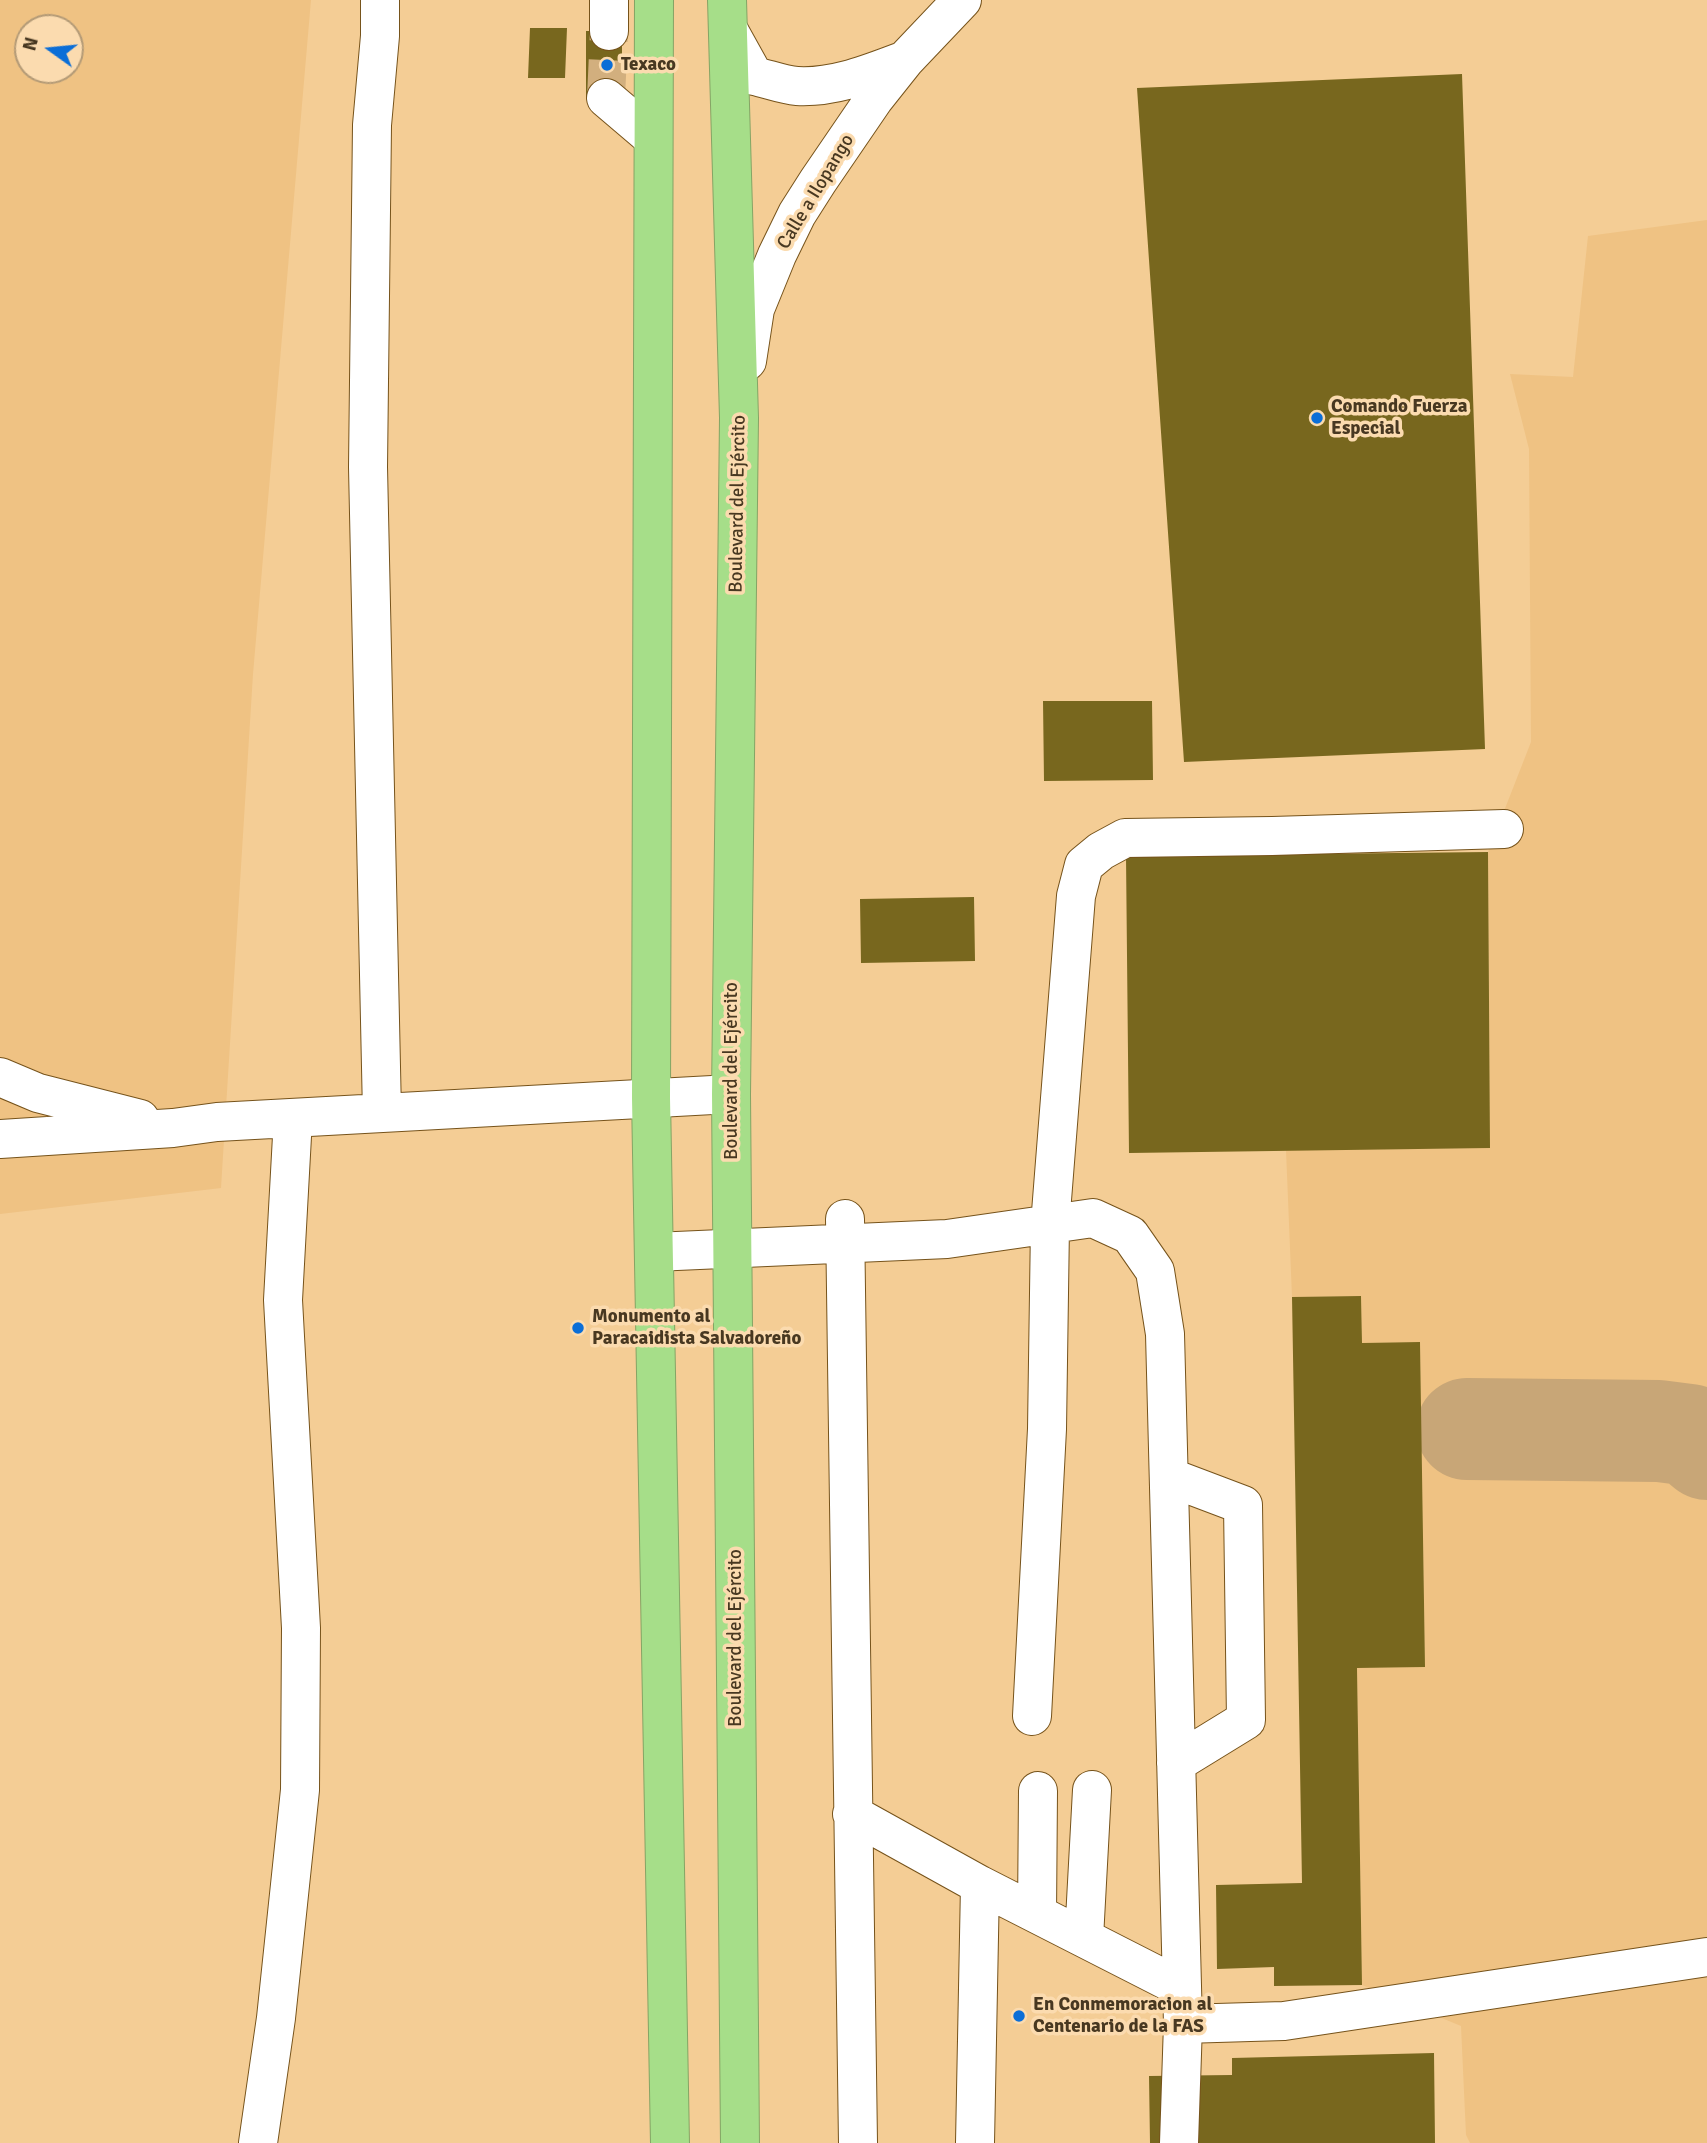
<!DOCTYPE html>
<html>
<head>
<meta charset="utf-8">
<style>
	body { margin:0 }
	#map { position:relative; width:1707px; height:2143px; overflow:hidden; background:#f4cd95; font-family:Signika,sans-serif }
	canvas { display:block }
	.north { position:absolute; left:14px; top:14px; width:70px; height:70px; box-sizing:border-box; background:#fbdbaf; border:2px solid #b39a76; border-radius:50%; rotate:285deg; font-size:19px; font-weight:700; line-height:28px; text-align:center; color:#483821 }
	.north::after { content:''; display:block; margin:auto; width:24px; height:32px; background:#0b6ed7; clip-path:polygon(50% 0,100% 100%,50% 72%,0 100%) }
</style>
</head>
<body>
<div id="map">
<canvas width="1707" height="2143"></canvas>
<div class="north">N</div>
</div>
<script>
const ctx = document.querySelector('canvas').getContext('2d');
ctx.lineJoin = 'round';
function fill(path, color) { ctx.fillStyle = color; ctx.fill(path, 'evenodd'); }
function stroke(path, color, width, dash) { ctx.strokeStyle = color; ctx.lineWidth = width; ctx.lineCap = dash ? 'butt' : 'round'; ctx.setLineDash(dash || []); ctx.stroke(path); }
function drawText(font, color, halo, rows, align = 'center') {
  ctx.font = font + ' Signika,sans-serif'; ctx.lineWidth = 7; ctx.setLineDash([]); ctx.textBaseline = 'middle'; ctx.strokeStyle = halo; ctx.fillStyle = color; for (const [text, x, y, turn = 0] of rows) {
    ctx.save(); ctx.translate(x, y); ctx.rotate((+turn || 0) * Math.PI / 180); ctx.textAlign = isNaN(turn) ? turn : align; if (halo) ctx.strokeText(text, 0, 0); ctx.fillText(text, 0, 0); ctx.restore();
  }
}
const built = new Path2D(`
	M0,0H311L253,674L221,1188L0,1214ZM28,28H70V70H28Z
	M1707,220V2143H1470L1466,2135L1461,2026L1362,1985L1357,1668L1425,1667L1420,1342L1362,1343L1361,1296L1292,1297L1286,1150L1490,1148L1488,852L1531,742L1529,449L1510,374L1573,377L1588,236Z`);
const taxiway = new Path2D(`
	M1467,1429L1659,1431L1690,1435L1707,1449`);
const building = new Path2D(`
	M530,28H567L565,78H528Z
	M586,31H622V98H586Z
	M1462,74L1485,749L1184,762L1137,88Z
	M1043,701H1152L1153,780L1044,781Z
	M1488,852L1490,1148L1129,1153L1126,856Z
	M974,897L975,961L861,963L860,899Z
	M1361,1296L1362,1343L1420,1342L1425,1667L1357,1668L1362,1985L1274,1986V1967L1217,1969L1216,1885L1302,1883L1292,1297Z
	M1434,2053L1435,2143H1150L1149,2076L1232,2075V2058Z`);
const minorTunnel = new Path2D(`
	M606,98L609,31`);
const minor = new Path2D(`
	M380,0V36L372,125L368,467L382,1113
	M609,31V0
	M729,31L754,76C768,79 783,85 797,86C835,88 870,73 905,60
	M606,98L653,138
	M747,361L755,309L777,255L797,214L818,181L874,99L905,60L962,0
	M0,1077L38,1093L140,1119
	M0,1139L173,1128L217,1122L731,1094
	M845,1219L858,2143
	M654,1252L947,1239L1093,1218L1130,1235L1155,1271L1165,1334L1183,2024L1284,2021L1707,1957
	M1169,1477L1243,1505L1246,1720L1176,1763
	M1032,1716L1047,1429L1050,1225L1076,896L1084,865L1101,851L1125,838L1272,836L1504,829
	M852,1814L980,1885L1182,1988
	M1037,1914L1038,1791
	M1084,1938L1092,1790
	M258,2143L276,2018L300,1790L301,1628L283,1300L293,1118
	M975,2143L980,1885
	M1179,2143L1183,2024`);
const highway = new Path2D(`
	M654,0L651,1098L670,2143
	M727,0L739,418L731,1094L740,2143`);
const markers = [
	[607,65,7,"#0b6ed7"],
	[1317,418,7,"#0b6ed7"],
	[578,1328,7,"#0b6ed7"],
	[1019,2016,7,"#0b6ed7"]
];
const poiNames = [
	["Texaco",621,65],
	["Comando Fuerza",1331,407],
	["Especial",1331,429],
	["Monumento al",592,1317],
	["Paracaidista Salvadoreño",592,1339],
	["En Conmemoracion al",1033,2005],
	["Centenario de la FAS",1033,2027]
];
const streetNames = [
	["Calle a Ilopango",816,192,-59],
	["Boulevard del Ejército",738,504,-89],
	["Boulevard del Ejército",732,1071,-90],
	["Boulevard del Ejército",736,1638,-90]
];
fill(built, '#efc283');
stroke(taxiway, '#c8a677', 102);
fill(building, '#78671e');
stroke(minorTunnel, '#d2af7e', 38, [38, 19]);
stroke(minor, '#76531b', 40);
stroke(highway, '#85a465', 40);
stroke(minor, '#fff', 38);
stroke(highway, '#a6de89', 38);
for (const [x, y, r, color] of markers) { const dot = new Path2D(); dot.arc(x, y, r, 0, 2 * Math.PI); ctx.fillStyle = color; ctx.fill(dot); stroke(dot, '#fbdbaf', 2.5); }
drawText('bold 19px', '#483821', '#fbdbaf', poiNames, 'left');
drawText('19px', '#483821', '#fbdbaf', streetNames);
</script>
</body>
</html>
